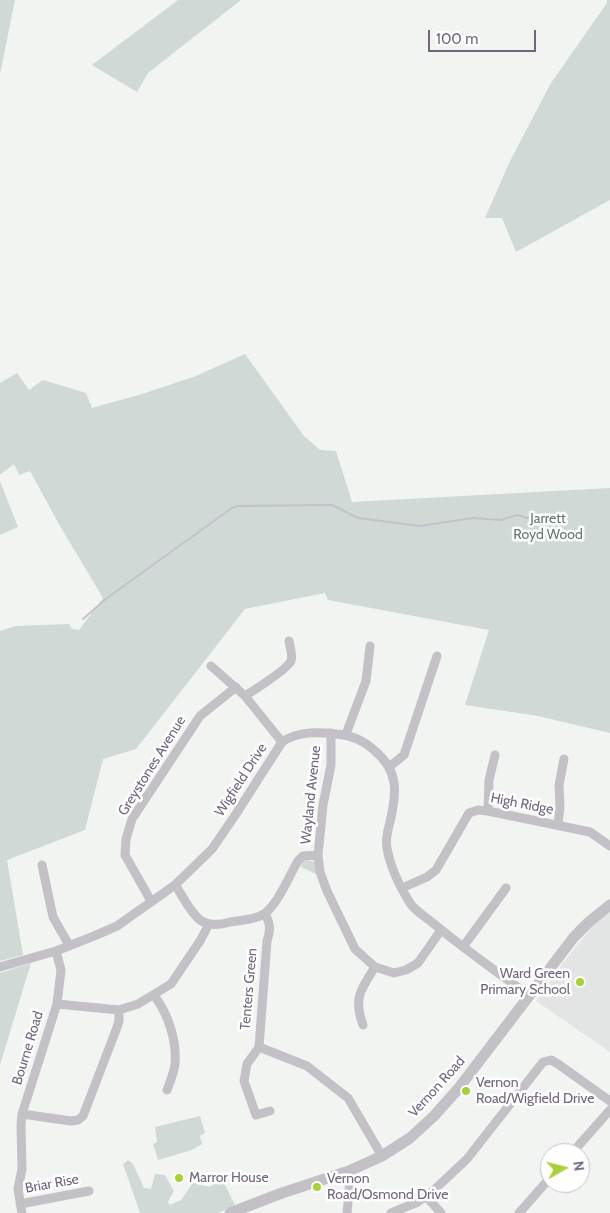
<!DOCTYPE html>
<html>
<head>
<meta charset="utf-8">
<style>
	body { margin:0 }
	#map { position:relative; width:610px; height:1213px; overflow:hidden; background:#f1f4f1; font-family:Cabin,sans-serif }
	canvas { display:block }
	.north { position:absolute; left:540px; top:1143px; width:50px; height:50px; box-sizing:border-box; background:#fff; border:1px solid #c7c2cc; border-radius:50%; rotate:82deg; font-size:14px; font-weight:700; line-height:20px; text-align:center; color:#72667f }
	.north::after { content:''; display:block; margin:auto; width:18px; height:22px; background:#a7d134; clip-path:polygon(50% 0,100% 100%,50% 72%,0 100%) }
	.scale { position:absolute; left:428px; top:30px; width:108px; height:22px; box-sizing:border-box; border:2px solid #72667f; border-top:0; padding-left:6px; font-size:15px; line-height:18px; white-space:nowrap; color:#72667f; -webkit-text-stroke:4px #fff; paint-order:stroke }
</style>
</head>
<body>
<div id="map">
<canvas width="610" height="1213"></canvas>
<div class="north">N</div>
<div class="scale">100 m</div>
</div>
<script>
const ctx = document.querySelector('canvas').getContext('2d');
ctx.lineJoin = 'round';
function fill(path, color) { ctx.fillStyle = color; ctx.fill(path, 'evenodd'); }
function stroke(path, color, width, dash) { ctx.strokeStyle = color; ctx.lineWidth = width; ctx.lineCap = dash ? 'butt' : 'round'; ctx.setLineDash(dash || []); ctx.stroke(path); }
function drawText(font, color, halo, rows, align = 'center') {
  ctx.font = font + ' Cabin,sans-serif'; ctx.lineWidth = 5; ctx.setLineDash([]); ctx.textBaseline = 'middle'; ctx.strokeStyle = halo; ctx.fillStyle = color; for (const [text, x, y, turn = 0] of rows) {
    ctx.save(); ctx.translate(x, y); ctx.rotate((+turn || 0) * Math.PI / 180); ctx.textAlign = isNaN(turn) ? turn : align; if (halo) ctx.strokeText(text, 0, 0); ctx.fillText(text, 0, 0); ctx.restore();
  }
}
const built = new Path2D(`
	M610,913V1052L536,1001L563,963L597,921Z`);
const green = new Path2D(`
	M0,0H15L0,74Z
	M178,0H241L148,73L137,92L92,65Z
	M607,0H610V200L516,252L502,218H485L510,161L551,83L607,3Z
	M245,354L304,436L320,450L336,451L352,502L610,488V733L538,716L465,705L489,630L328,600L325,593L245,609L136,749L103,759L85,830L7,860L23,955L0,961V631L16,626L69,624L72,629L79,630L103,598L60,526L30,471L19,475L14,464L0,475V383L17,373L29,390L43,380L86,393L92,408L142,394L196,376Z
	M0,481L18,527L0,535Z
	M307,860L315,862L318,875L301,867L303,862Z
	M31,963L0,1065V973Z
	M200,1116L205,1133L200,1136L202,1144L192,1150L158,1160L153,1144L157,1142L155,1127Z
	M128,1160L133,1164L144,1188L151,1189L155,1174L165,1175L174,1191L168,1202L170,1205L181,1200L193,1183L210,1187L221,1177L235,1205L218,1213H140L123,1164Z`);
const stream = new Path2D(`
	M83,619L107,598L232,508L237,506L332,505L358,518L420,526L473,518L501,520L517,515L531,519L550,517`);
const minor = new Path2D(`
	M211,666L245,696L282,742
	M245,696C254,690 287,670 291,661C293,655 290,647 289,641
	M331,733V765L323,805L318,855L320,872L327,891L355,949L375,967L394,973L406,970L418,963L441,930
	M346,734L366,681L370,646
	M389,767L404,755L437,656
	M488,811L489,780L495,755
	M558,825L560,806L559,785L564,759
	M42,865L53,917L69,945
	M175,885C183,896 189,911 200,920C209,926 220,925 230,922C241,920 255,920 264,914C278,904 289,876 298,861L303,856L318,855
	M402,888L427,877L436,870L469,813L478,810L488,811L590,832L610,846
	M151,901L125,855L126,839L132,819L200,716L236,687
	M265,913C270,923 271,930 267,941L259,1047L307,1066L348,1098L382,1156
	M463,947L506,888
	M0,967L56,951L94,936L117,926L175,885L212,849L234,817L282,742C298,731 317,732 336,734C351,735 363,740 374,750C399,771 397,792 390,822C388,830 385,839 387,848C390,866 400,887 410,903C415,911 426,917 433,923C464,949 497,972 530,996
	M154,995C168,1014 177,1040 175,1064C174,1073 170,1082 167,1090
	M57,1004L119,1010L138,1004L171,984L200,941L209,924
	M363,1025C353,998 361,989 375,967
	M259,1047L247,1064L244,1081L256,1115L270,1111
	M22,1114L71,1121L78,1120L83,1116L116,1030L119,1021V1010
	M572,1153L610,1110
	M426,1196L441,1213
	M20,1204L89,1191
	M22,1213L18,1189L22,1169L21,1126L22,1114L57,1004L61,970L56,951
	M347,1213L350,1182L349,1171
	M391,1213L418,1202L434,1190L467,1159L543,1062L551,1060L558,1064L610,1101
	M519,1213L550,1178`);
const tertiary = new Path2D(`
	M230,1213L282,1193L349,1171L382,1156L410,1138L434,1116L458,1089L574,937L590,921L610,905`);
const markers = [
	[580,982,5,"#a7d134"],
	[466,1091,5,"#a7d134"],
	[179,1178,5,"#a7d134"],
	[317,1187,5,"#a7d134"]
];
const parkNames = [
	["Jarrett",548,519],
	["Royd Wood",548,535]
];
const streetNames = [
	["Greystones Avenue",152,766,-58],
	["Wigfield Drive",241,780,-57],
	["Wayland Avenue",311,795,-84],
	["High Ridge",522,804,11],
	["Tenters Green",249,989,-85],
	["Bourne Road",28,1048,-73],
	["Vernon Road",437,1087,-48],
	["Briar Rise",52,1184,-10]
];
const poiNames = [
	["Ward Green",570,974,"right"],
	["Primary School",570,990,"right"],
	["Vernon",476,1083],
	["Road/Wigfield Drive",476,1099],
	["Marror House",189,1178],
	["Vernon",327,1179],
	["Road/Osmond Drive",327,1195]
];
fill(built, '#e3e5e5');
fill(green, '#d0d9d6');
stroke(stream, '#c5c2cd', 2);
stroke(minor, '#c3c0c6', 9);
stroke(tertiary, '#c3c0c6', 11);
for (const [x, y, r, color] of markers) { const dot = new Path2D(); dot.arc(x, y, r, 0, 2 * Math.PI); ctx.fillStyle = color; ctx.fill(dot); stroke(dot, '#fff', 2); }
drawText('14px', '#647774', '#fff', parkNames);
drawText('14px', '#72667f', '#fff', streetNames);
drawText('14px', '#72667f', '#fff', poiNames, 'left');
</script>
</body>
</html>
